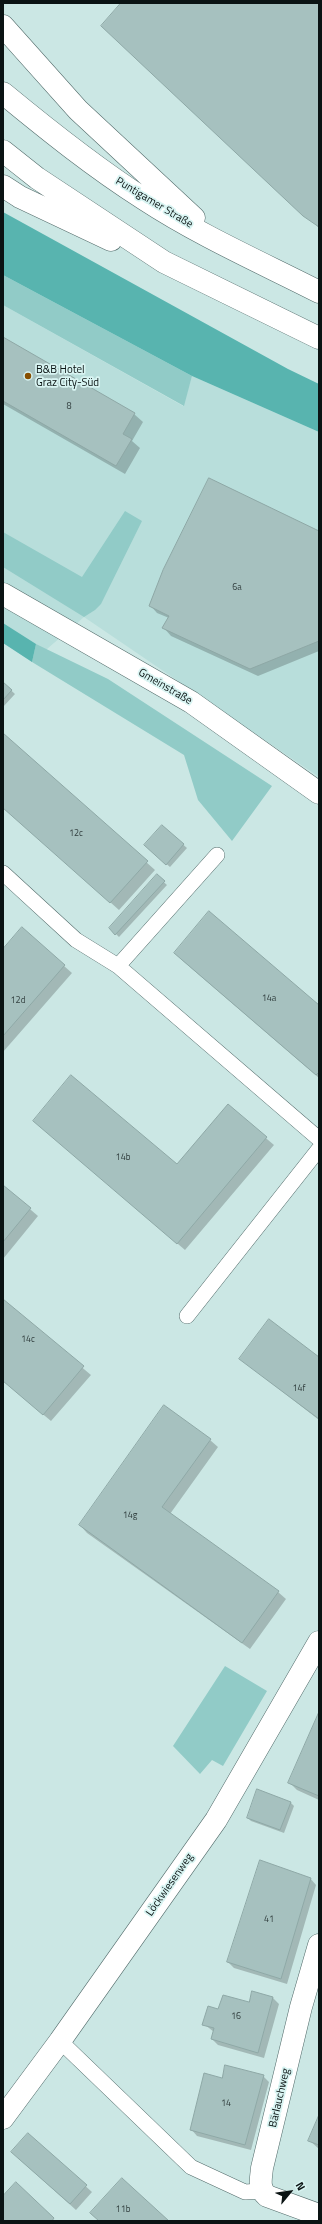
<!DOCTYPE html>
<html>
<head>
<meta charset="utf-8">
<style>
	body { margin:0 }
	#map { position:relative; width:322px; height:2224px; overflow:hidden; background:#cbe7e4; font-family:"Titillium Web",sans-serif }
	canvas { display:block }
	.frame { position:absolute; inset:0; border:4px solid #0a1313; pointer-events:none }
	.north { position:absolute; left:270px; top:2172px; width:40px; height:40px; -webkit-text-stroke:3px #d8f4f2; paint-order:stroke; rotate:61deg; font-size:11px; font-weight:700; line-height:16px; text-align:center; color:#0a1313 }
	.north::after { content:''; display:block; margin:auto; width:14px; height:18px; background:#0a1313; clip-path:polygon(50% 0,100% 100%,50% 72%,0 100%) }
</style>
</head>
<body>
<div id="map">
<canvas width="322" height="2224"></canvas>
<div class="frame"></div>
<div class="north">N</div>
</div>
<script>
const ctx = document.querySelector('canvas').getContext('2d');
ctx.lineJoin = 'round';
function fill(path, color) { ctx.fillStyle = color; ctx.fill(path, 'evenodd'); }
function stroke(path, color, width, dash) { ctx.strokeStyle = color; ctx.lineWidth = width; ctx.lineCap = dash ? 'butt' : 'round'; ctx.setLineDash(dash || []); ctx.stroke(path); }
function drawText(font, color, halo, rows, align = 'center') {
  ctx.font = font + ' "Titillium Web",sans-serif'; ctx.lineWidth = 3.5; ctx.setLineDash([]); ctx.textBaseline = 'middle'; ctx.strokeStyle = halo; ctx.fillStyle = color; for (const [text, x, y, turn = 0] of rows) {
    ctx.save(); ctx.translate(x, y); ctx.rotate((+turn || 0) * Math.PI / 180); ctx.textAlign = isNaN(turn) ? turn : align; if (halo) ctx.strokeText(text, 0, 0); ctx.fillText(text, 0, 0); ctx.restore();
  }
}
const built = new Path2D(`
	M3,305L183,406L192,376L319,432V777L84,617L32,662L3,643Z`);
const green = new Path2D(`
	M3,275L192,376L184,406L3,305Z
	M125,511L142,521L101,604L95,610L84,617L3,567V532L82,577Z
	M36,644L108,679L272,786L232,841L198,800L184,755L32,662Z
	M225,1666L267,1691L223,1766L212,1760L200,1774L173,1746Z`);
const forest = new Path2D(`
	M3,212L288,369L319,384V432L192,376L3,275Z
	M3,623L36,644L32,662L3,643Z`);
const shadow = new Path2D(`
	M123,3H319V228L110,33Z
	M3,338L134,414L143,422L132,441L140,448L125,474L3,404Z
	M319,532V651L258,676L171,636L164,628L169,618L157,613L150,605Z
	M3,683L15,694L3,707Z
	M3,734L155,870L119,910L3,807Z
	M162,826L187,848L170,867L149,849Z
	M157,876L167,885L119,937L110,928Z
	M22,929L72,973L3,1052V950Z
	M175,953L319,1007V1078L183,961Z
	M228,1106L274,1145L185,1250L34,1121L177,1166Z
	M3,1186L38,1216L3,1259Z
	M3,1301L91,1375L51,1421L3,1381Z
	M319,1358V1420L241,1359Z
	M210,1440L218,1447L170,1514L278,1592L286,1599L250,1649L87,1533L80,1525Z
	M319,1715V1800L297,1790L290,1783Z
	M290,1802L294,1806L284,1833L251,1821L248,1818Z
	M310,1878L316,1885L287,1984L234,1968L228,1962Z
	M253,1993L273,1998L279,2004L264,2058L218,2045L212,2039L214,2032L204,2024L219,2010L250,2003Z
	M263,2076L269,2082L251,2150L197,2136L191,2129Z
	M319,2118V2149L309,2140Z
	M28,2134L92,2192L76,2210L18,2158Z`);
const building = new Path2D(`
	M121,3H319V227L303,216L101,26Z
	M3,337L135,413L123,434L132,439L116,466L3,401Z
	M209,478L319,531V641L250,669L162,628L169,616L149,606L163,570Z
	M3,682L12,690L3,700Z
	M3,733L148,861L110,903L3,808Z
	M162,825L184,844L166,865L144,845Z
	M157,874L165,881L115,935L109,928Z
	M209,911L319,1005V1072L316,1075L174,953Z
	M22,927L65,965L3,1036V949Z
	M71,1075L177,1164L228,1104L267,1137L177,1244L33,1121Z
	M3,1185L31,1208L3,1242Z
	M3,1299L84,1366L43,1415L3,1381Z
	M269,1319L319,1357V1419L239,1359Z
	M164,1405L211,1439L162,1507L279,1591L242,1643L79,1525Z
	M319,1712V1796L288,1783Z
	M257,1789L291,1802L280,1830L247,1818Z
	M260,1860L311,1878L281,1979L227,1962Z
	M252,1991L273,1997L258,2053L211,2039L214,2028L202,2025L208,2006L218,2009L223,1995L249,2002Z
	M225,2065L264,2075L245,2145L190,2130L204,2073L222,2078Z
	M319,2115V2145L308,2141Z
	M28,2133L87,2185L70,2204L11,2152Z
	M122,2178L169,2221H99L90,2213Z
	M16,2182L54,2218L52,2221H3V2196Z`);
const service = new Path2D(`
	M3,873L76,940L118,966L217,855
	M118,966L319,1139
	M187,1316L319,1149
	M60,2041L191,2167L245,2192L262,2191`);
const minor = new Path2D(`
	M3,594L191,702L319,793
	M319,1945L301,2007L262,2168C261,2179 258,2188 267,2196L319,2215
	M3,2118L60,2041L216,1820L319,1642`);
const primary = new Path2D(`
	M3,26L78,110L194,218
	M3,93C49,131 94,167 144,199C199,235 260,262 319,292
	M3,151L37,178L164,262L319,338
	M3,186L20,197L111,240`);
const markers = [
	[28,376,4,"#874f00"]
];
const numberNames = [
	["8",69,407],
	["6a",237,588],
	["12c",76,834],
	["14a",269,999],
	["12d",18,1001],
	["14b",123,1158],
	["14c",28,1340],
	["14f",299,1389],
	["14g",130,1516],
	["41",269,1920],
	["16",236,2017],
	["14",226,2104],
	["11b",123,2210]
];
const streetNames = [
	["Puntigamer Straße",154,203,31],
	["Gmeinstraße",165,687,30],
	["Löckwiesenweg",170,1885,-55],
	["Bärlauchweg",280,2098,-77]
];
const poiNames = [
	["B&B Hotel",36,370],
	["Graz City-Süd",36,383]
];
fill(built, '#b8dedb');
fill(green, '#91cbc7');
fill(forest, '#58b4af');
fill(shadow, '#0003');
fill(building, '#a6c1bf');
stroke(building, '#8ea8a6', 1);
stroke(service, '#526b6a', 16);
stroke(minor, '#526b6a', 23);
stroke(primary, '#526b6a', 23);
stroke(service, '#fff', 15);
stroke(minor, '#fff', 22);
stroke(primary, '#fff', 22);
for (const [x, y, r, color] of markers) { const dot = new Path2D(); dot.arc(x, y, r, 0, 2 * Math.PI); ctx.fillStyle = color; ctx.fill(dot); stroke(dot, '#d8f4f2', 1.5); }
drawText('9px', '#313e3e', null, numberNames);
drawText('11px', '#0a1313', '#d8f4f2', streetNames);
drawText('11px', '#0a1313', '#d8f4f2', poiNames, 'left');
</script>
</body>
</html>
